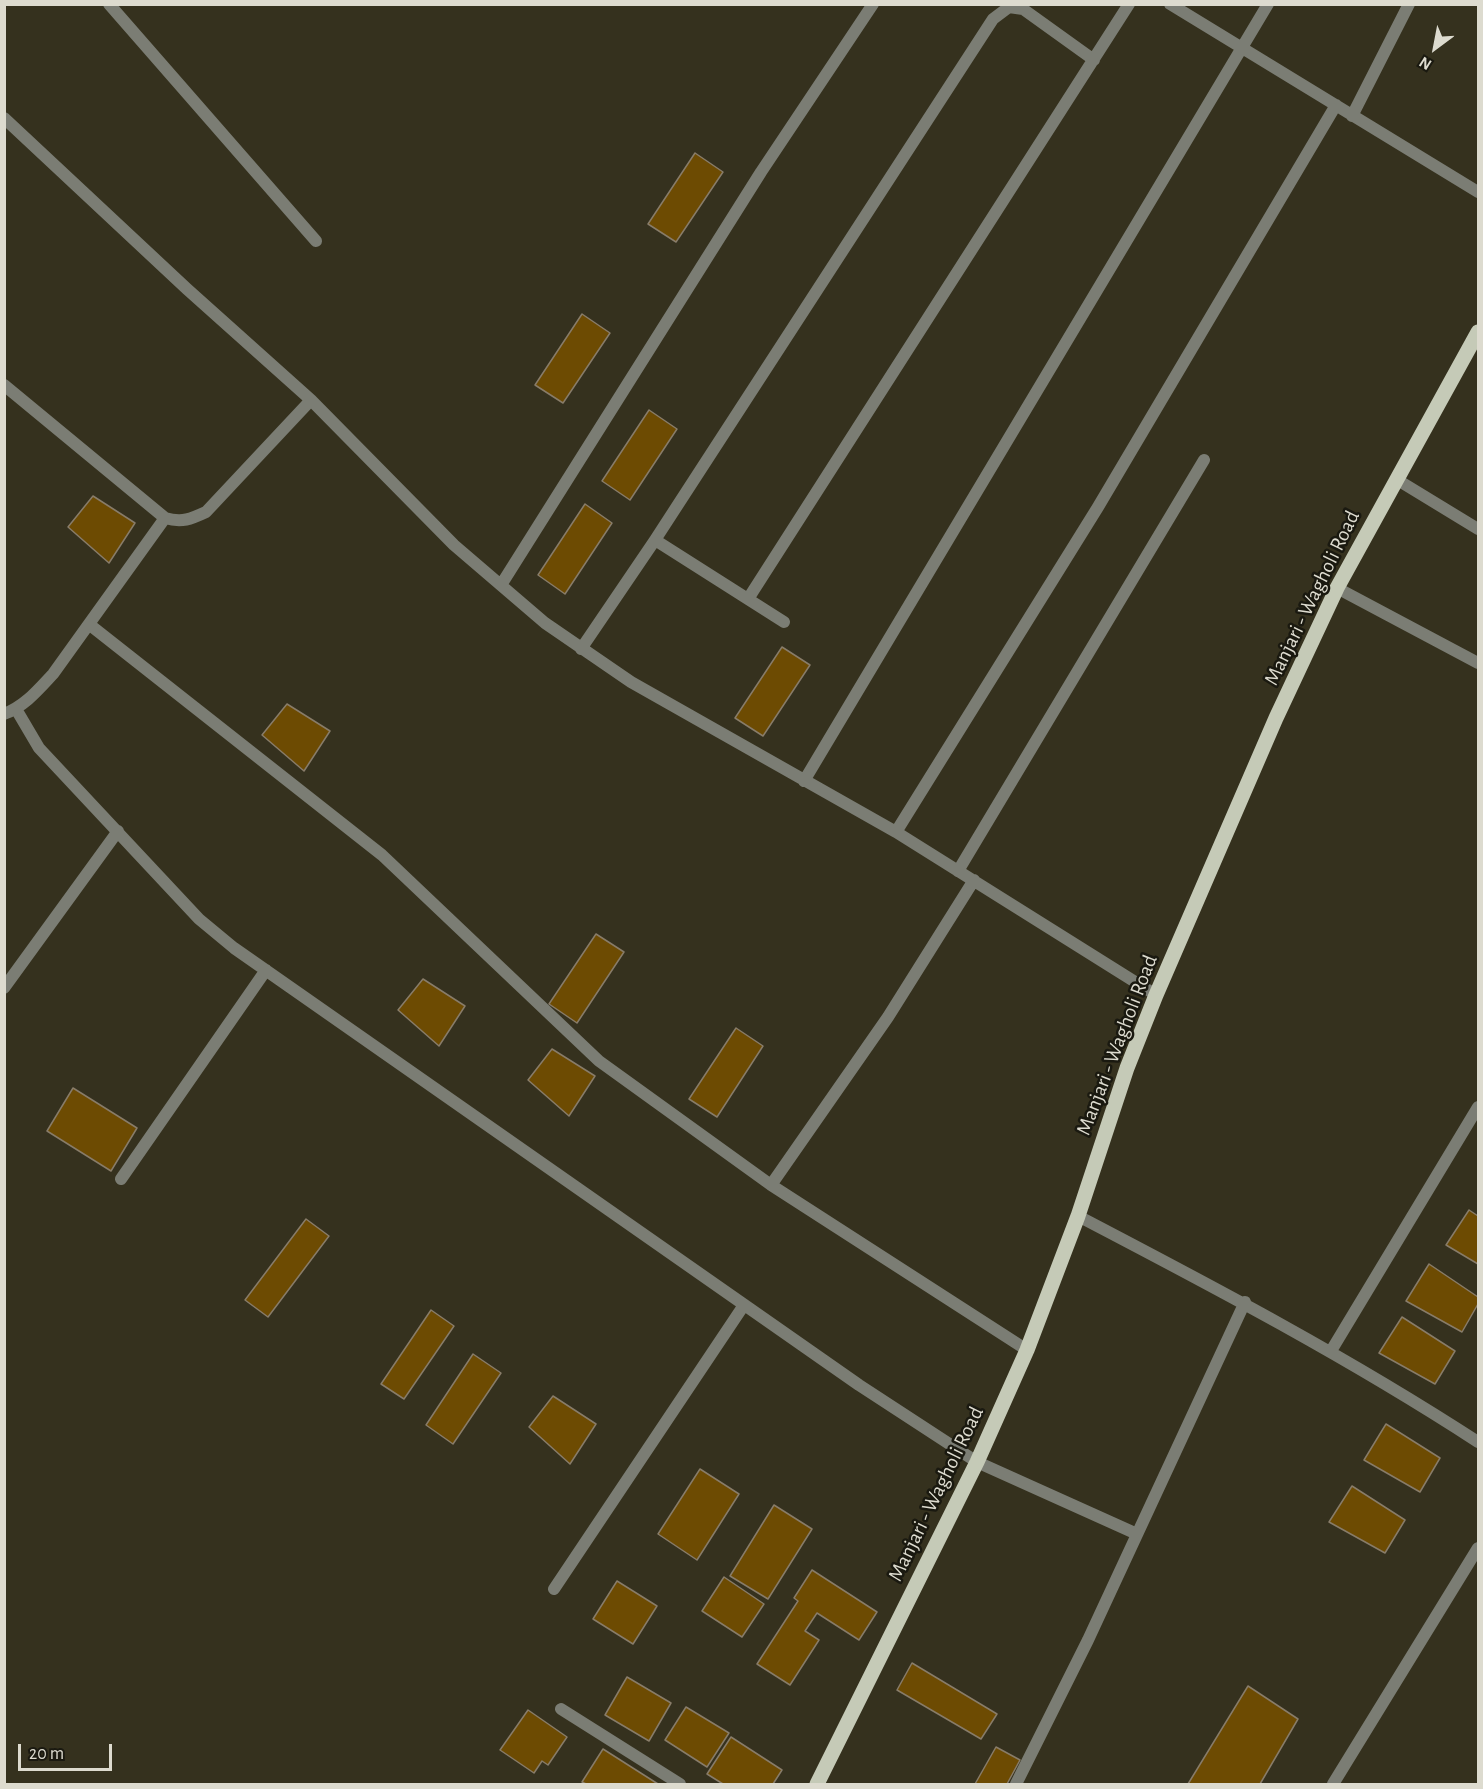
<!DOCTYPE html>
<html>
<head>
<meta charset="utf-8">
<style>
	body { margin:0 }
	#map { position:relative; width:1483px; height:1789px; overflow:hidden; background:#35311e; font-family:"Alegreya Sans",sans-serif }
	canvas { display:block }
	.frame { position:absolute; inset:0; border:6px solid #dddbcf; pointer-events:none }
	.north { position:absolute; left:1405px; top:18px; width:60px; height:60px; -webkit-text-stroke:4px #1a1910; paint-order:stroke; rotate:212deg; font-size:16px; font-weight:700; line-height:24px; text-align:center; color:#dddbcf }
	.north::after { content:''; display:block; margin:auto; width:21px; height:27px; background:#dddbcf; clip-path:polygon(50% 0,100% 100%,50% 72%,0 100%) }
	.scale { position:absolute; left:18px; top:1744px; width:94px; height:27px; box-sizing:border-box; border:3px solid #dddbcf; border-top:0; padding-left:8px; font-size:18px; line-height:21px; white-space:nowrap; color:#dddbcf; -webkit-text-stroke:4px #1a1910; paint-order:stroke }
</style>
</head>
<body>
<div id="map">
<canvas width="1483" height="1789"></canvas>
<div class="frame"></div>
<div class="north">N</div>
<div class="scale">20 m</div>
</div>
<script>
const ctx = document.querySelector('canvas').getContext('2d');
ctx.lineJoin = 'round';
function fill(path, color) { ctx.fillStyle = color; ctx.fill(path, 'evenodd'); }
function stroke(path, color, width, dash) { ctx.strokeStyle = color; ctx.lineWidth = width; ctx.lineCap = dash ? 'butt' : 'round'; ctx.setLineDash(dash || []); ctx.stroke(path); }
function drawText(font, color, halo, rows, align = 'center') {
  ctx.font = font + ' "Alegreya Sans",sans-serif'; ctx.lineWidth = 5; ctx.setLineDash([]); ctx.textBaseline = 'middle'; ctx.strokeStyle = halo; ctx.fillStyle = color; for (const [text, x, y, turn = 0] of rows) {
    ctx.save(); ctx.translate(x, y); ctx.rotate((+turn || 0) * Math.PI / 180); ctx.textAlign = isNaN(turn) ? turn : align; if (halo) ctx.strokeText(text, 0, 0); ctx.fillText(text, 0, 0); ctx.restore();
  }
}
const building = new Path2D(`
	M695,153L723,172L676,242L648,224Z
	M582,314L610,333L563,403L535,385Z
	M649,410L677,429L630,500L602,481Z
	M93,496L135,523L109,563L68,527Z
	M585,504L612,523L565,594L538,575Z
	M782,647L810,665L763,736L735,718Z
	M287,704L330,731L304,771L262,735Z
	M596,934L624,952L577,1023L549,1004Z
	M423,979L465,1006L439,1046L398,1010Z
	M736,1028L763,1046L717,1117L689,1099Z
	M552,1049L595,1076L569,1116L528,1080Z
	M73,1088L137,1128L111,1171L47,1131Z
	M1469,1210L1478,1216V1264L1446,1245Z
	M306,1219L329,1236L268,1317L245,1300Z
	M1429,1264L1478,1297V1304L1462,1332L1406,1301Z
	M431,1310L454,1326L404,1399L381,1384Z
	M1402,1317L1455,1351L1435,1384L1379,1353Z
	M473,1354L501,1373L453,1444L426,1425Z
	M553,1396L596,1424L570,1464L529,1427Z
	M1386,1424L1440,1458L1420,1492L1364,1460Z
	M700,1469L739,1494L697,1560L658,1534Z
	M1352,1486L1405,1520L1385,1553L1329,1522Z
	M774,1505L812,1529L768,1599L730,1576Z
	M812,1570L877,1612L859,1640L817,1613L805,1631L819,1640L790,1685L757,1664L798,1601L794,1598Z
	M724,1577L764,1604L742,1637L702,1611Z
	M617,1581L657,1606L633,1644L593,1619Z
	M912,1663L997,1714L981,1739L897,1690Z
	M627,1677L671,1703L649,1741L605,1715Z
	M1248,1686L1298,1719L1260,1784H1188Z
	M686,1707L729,1733L707,1767L665,1740Z
	M528,1710L567,1737L548,1765L542,1761L534,1773L500,1750Z
	M731,1737L782,1770L773,1784H723L707,1774Z
	M996,1747L1020,1760L1007,1784H975Z
	M603,1749L658,1784H586L582,1782Z`);
const street = new Path2D(`
	M109,4L316,241
	M1170,4L1478,192
	M1352,116L1409,4
	M4,118L187,289L311,400L454,545L545,623L631,682L896,832L1156,995
	M4,385L165,518C182,523 191,519 206,512L311,400
	M1396,479L1478,529
	M655,540L784,622
	M501,585L761,172L873,4
	M1337,588L1478,663
	M748,599L1129,4
	M90,625L382,855L599,1061L771,1185L1027,1350
	M581,649L655,540L993,19L1009,7L1023,9L1094,60
	M16,709L39,748L199,919L234,948L859,1385L977,1462L1137,1534
	M4,714C25,706 38,690 53,674L165,518
	M804,781L1268,4
	M896,832L1098,507L1336,105
	M958,871L1204,460
	M4,988L118,831
	M121,1179L266,970
	M771,1185L888,1017L974,880
	M1078,1216C1214,1287 1349,1358 1478,1442
	M1331,1351L1478,1107
	M554,1589L744,1305
	M561,1709L680,1784
	M1016,1784L1088,1640L1245,1302
	M1333,1784L1478,1548`);
const primary = new Path2D(`
	M817,1784L977,1462L1027,1350L1078,1216L1127,1068L1156,995L1276,718L1337,588L1478,332`);
const streetNames = [
	["Manjari - Wagholi Road",1312,598,-64],
	["Manjari - Wagholi Road",1117,1045,-69],
	["Manjari - Wagholi Road",936,1494,-64]
];
fill(building, '#6d4b02');
stroke(building, '#887c69', 1.5);
stroke(street, '#7b7d74', 12);
stroke(primary, '#c5cab7', 15);
drawText('21px', '#dddbcf', '#1a1910', streetNames);
</script>
</body>
</html>
